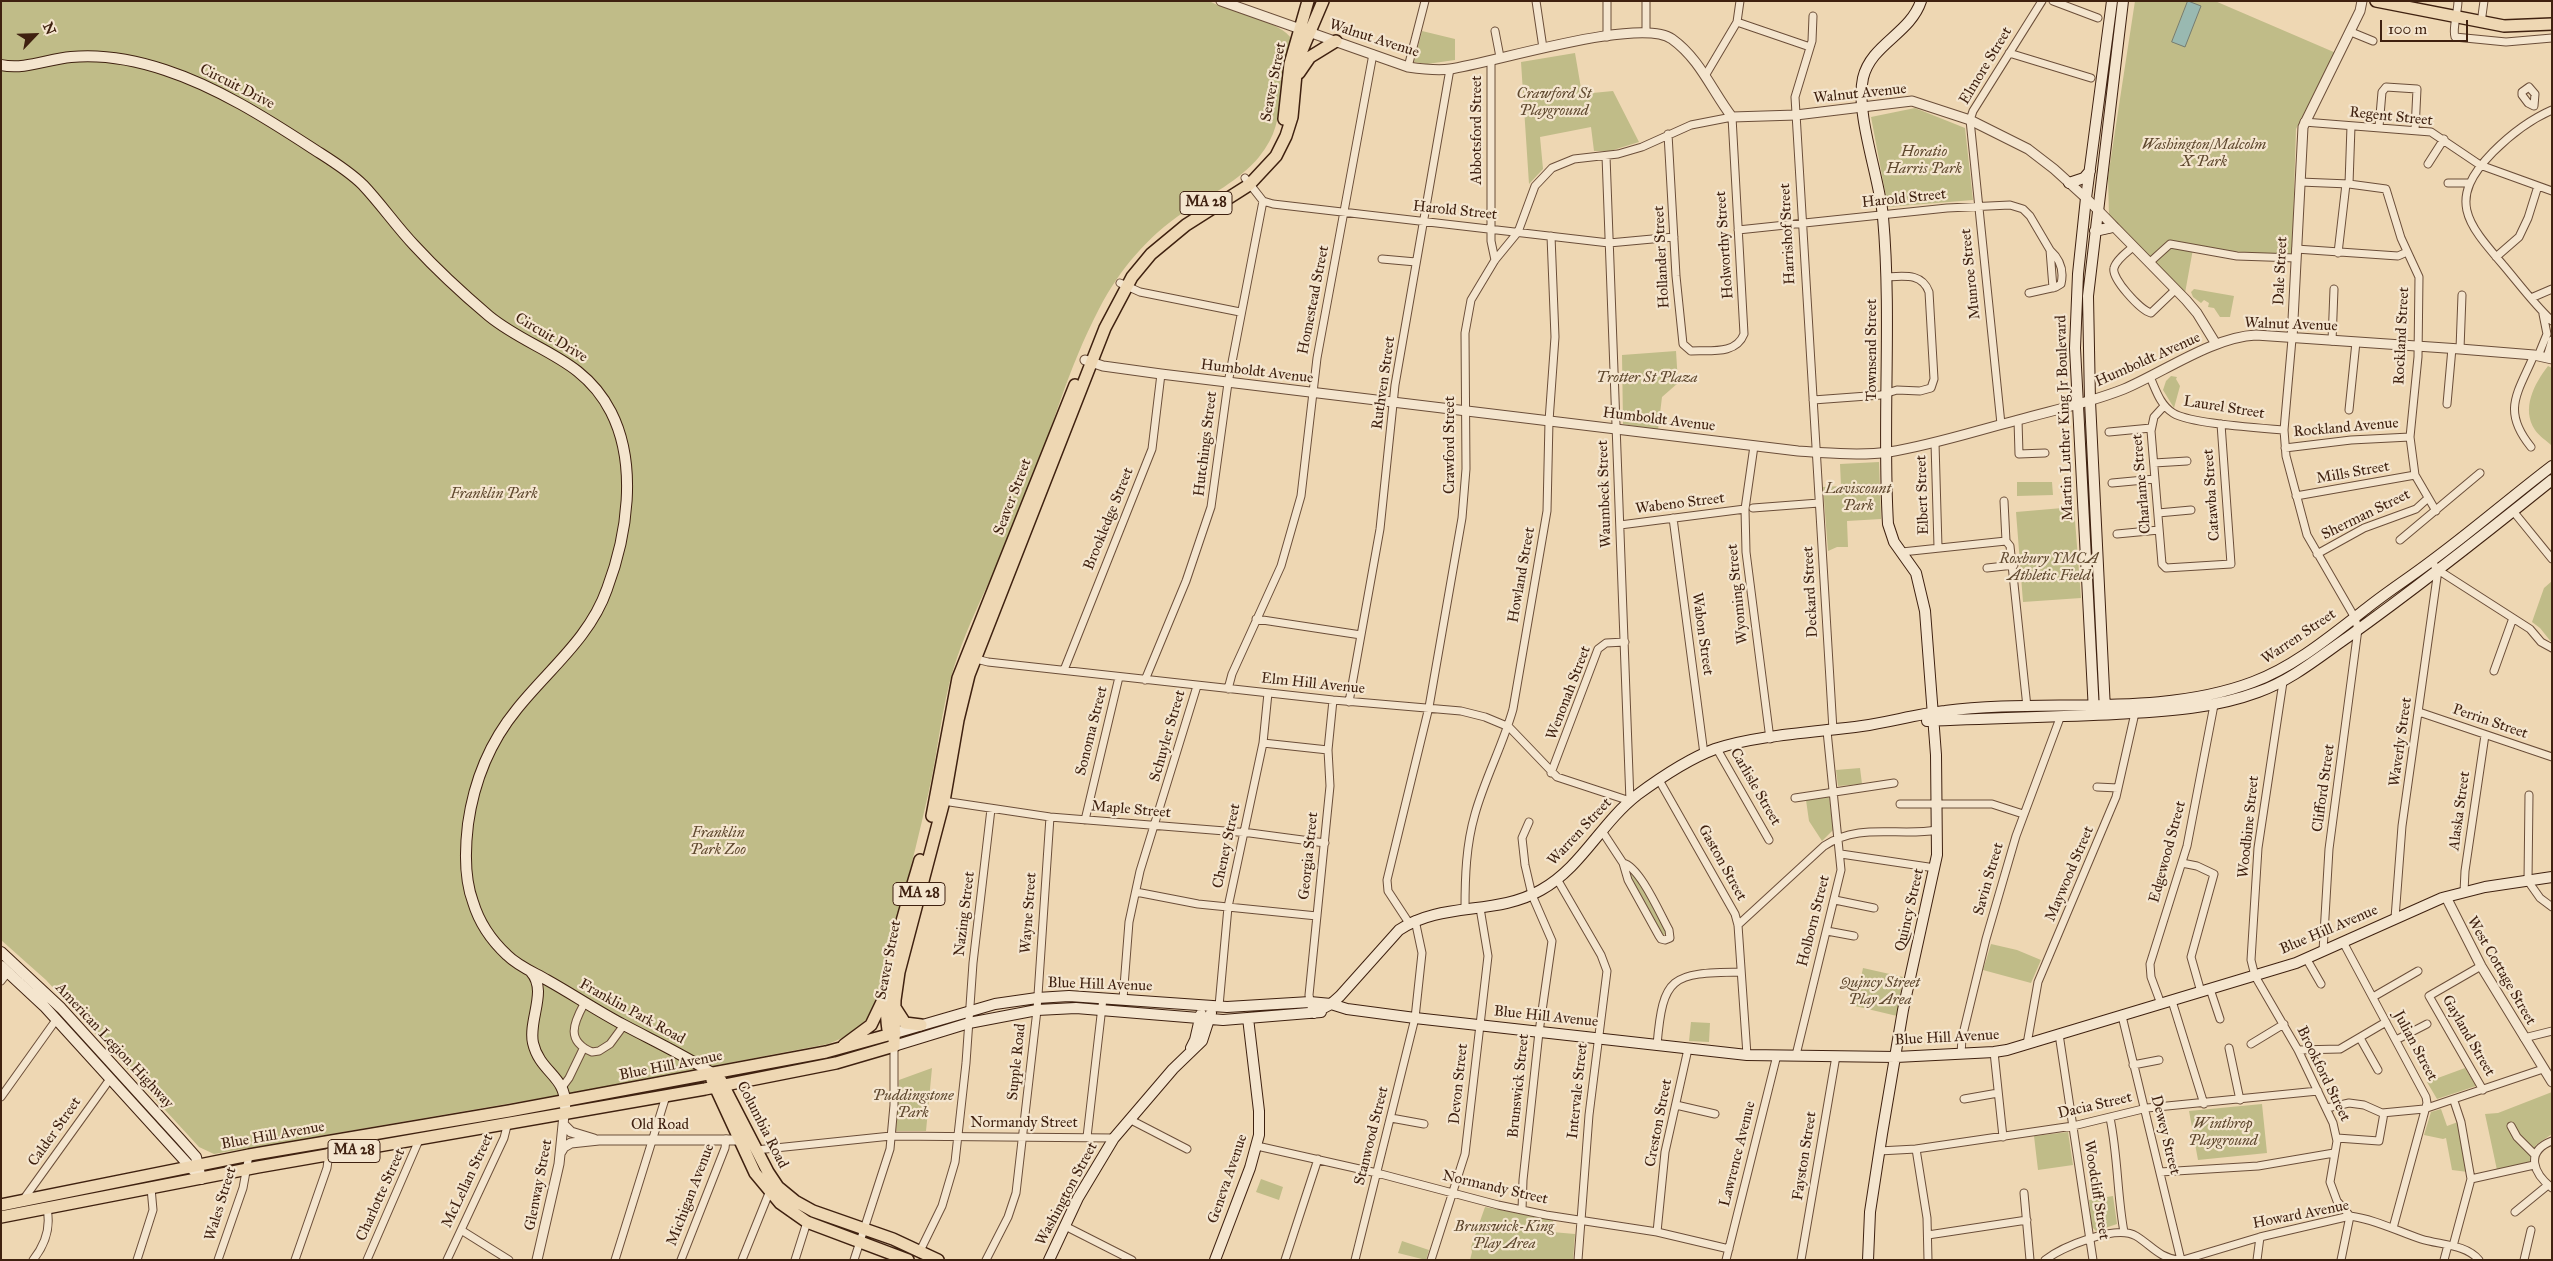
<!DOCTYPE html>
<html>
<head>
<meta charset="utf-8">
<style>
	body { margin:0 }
	#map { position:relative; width:2553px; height:1261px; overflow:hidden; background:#eed7b3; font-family:"IM FELL Great Primer",serif }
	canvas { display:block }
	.frame { position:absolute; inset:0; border:2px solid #3f2110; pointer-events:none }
	.north { position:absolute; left:10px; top:10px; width:50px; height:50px; -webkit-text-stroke:4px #f4e5ce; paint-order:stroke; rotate:66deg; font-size:14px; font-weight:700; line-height:20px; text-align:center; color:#3f2110 }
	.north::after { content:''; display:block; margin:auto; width:18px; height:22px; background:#3f2110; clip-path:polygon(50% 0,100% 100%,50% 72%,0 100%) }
	.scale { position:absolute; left:2380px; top:20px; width:88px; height:22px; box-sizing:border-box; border:2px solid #3f2110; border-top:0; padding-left:6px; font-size:15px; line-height:18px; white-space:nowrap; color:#3f2110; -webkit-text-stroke:4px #f4e5ce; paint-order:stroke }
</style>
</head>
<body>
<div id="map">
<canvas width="2553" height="1261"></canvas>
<div class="frame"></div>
<div class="north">N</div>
<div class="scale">100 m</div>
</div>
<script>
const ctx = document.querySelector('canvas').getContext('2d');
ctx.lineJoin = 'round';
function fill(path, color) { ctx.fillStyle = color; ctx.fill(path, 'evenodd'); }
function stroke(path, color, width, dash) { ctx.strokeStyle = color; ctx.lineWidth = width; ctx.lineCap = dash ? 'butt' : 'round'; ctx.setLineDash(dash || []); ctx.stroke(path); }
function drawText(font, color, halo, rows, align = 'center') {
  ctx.font = font + ' "IM FELL Great Primer",serif'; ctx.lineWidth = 4.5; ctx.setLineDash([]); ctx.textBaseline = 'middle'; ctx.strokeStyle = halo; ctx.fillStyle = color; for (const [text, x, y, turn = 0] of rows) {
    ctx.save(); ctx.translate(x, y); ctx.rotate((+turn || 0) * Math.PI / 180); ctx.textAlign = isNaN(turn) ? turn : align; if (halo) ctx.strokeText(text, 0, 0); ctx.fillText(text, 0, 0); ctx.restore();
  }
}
const green = new Path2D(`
	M1,1H1209C1229,12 1283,21 1292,40C1270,80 1293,116 1259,157C1239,181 1210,195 1184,212C1147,237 1120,269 1099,309C1068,368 1050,434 1027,497C1005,554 973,608 954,667C941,708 938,753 928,795C912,866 893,936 875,1006C864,1027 849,1036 828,1044L571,1093L214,1154L199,1147L46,980L1,940Z
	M2135,1H2215L2336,53L2296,129L2292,255L2193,249L2185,293L2109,216L2108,177Z
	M1422,31L1455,39V60L1427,64L1414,62Z
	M1575,53L1582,94L1613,91L1639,142L1610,151H1594L1591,127L1540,137L1543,169L1529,184L1521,62Z
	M1915,108L1965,128L1973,200L1888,207L1871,117Z
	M2194,289L2234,296L2230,317H2220L2214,308L2208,307L2209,303L2204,300L2201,303L2193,297L2191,292Z
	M1676,351L1678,383L1662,397L1658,430L1623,424L1622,355Z
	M2548,366L2552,368V446C2547,441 2539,436 2535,430C2521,409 2534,384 2548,366Z
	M2171,376L2177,377L2176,379L2180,386L2174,408L2163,390L2166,381Z
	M1879,462L1881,519L1847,521L1848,547H1837L1828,551L1823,487L1841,486L1840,464Z
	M2017,482H2052L2053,495L2017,496Z
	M2074,507L2081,598L2023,602L2016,512Z
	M2552,581V643L2540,628L2532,622L2544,588Z
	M1860,768L1862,784L1838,786L1836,770Z
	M1829,796L1833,830L1822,841L1809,821L1806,800Z
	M1635,871L1668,932L1662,936L1629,875Z
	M1991,944L2017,950L2041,960L2031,983L1983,970Z
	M1863,968L1903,977L1897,1016L1855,1006Z
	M1691,1022L1710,1023L1709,1042L1689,1041Z
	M932,1068L926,1131H896L899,1080Z
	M2465,1068L2476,1086L2437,1099L2427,1082Z
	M2552,1092V1134L2536,1145L2529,1163L2497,1170L2485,1114L2498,1113Z
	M2262,1104L2267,1153L2198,1160L2189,1111Z
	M2441,1109L2447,1126L2458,1122L2468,1172L2452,1170L2446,1138L2443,1139L2424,1135L2431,1112Z
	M2068,1132L2073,1165L2038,1170L2034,1136Z
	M1261,1179L1283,1187L1279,1200L1256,1192Z
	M2113,1196L2117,1224L2096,1231L2092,1227L2089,1200Z
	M1485,1207L1553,1220L1552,1232L1575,1234L1573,1260H1470L1472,1252L1471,1247Z
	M1402,1241L1429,1250L1426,1260L1398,1253Z`);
const water = new Path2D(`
	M2188,1L2201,6L2185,47L2172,42Z`);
const minor = new Path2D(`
	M1536,1L1543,48
	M1646,1V32
	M2053,1L2098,18
	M2458,1C2458,12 2452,29 2455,37L2506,42L2552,38
	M1813,16L1812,41L1795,97L1833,730
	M1737,22L1810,47
	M2481,23L2484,1
	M1495,31L1500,57
	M2351,32L2373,41
	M1607,37V1
	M2009,53L2091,78
	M1491,60V241L1495,260
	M1408,67L1425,1
	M1705,76L1737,22L1740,1
	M2529,87L2535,94L2534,106L2528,103L2522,95V92Z
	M2552,110C2529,120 2510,135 2493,152C2446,200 2467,223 2504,266C2520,285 2534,304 2552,321
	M2304,122L2431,132L2480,165L2552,191
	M2379,127L2382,92L2386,87L2417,89L2415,130
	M2428,164L2444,139
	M1245,178L1263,201L1273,204L1609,243L1674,237
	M2300,182L2349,184L2386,189L2401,238L2419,277L2418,357L2410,437L2415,475L2436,511
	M2448,183H2469
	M2349,184L2351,126
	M1738,230L1947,208L2010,205L2023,209L2030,216L2050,250
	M2133,247C2127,252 2116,260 2114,268C2111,278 2140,310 2151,313L2175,290
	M2296,249L2398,256L2407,252
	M2338,253L2346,184
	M2496,257L2519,237L2528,218L2538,186
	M1382,259L1416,262
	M2149,263L2170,244L2237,256L2296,258
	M1120,283L1140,292L1240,312
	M2029,293L2056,287L2061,284C2064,271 2060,259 2050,250L2053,288
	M2531,298L2552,289
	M2292,339L2284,430L2286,456L2307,535L2355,618L2358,629L2329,849L2323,951
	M2332,341L2334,289
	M2460,349L2462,295
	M2538,356L2547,334L2543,314
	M2547,357L2552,340
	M2150,377C2156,390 2160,405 2173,413C2190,424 2260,428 2284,430
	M1813,400L1881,395L1897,390L1920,391L1931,388L1934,379L1929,292C1922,273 1905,276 1886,277
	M2447,404L2452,348
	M2164,406L2154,417L2151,431L2162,564L2166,568L2231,564L2221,424
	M2349,410L2356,342
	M2018,420L2019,454L2045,453
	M2001,424L1970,120L1973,111L2042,1
	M2109,432L2151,428
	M1935,443L1938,547
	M1754,446L1745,509L1746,552L1770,739
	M2531,447C2501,410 2518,393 2534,355
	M2285,448L2351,440L2410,437
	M2154,463L2187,461
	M2112,483L2155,479
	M2296,496L2415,475
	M2004,501L2006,541
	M1753,508L1819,503
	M2513,511L2552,559
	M2158,513L2191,510
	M1673,518L1704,754
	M1620,525L1745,509
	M2117,534L2159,530
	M2400,540L2480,473
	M1902,552L2006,541L2010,546L2027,707
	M2317,554L2364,528L2416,509L2427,499
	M2431,561L2438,570L2530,629L2541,642L2552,648
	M1987,568L2014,565
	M1256,619L1361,635
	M972,658L988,662L1333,700L1461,711L1485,717L1509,727L1557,777L1630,801L1606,156
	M1064,670L1152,449L1161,374
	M2494,671L2513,618
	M1145,680L1186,581L1211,507L1228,383L1263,201
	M2283,682L2258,848L2251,960L2255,976L2298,1050L2333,1123L2337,1141L2330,1182L2337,1201L2350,1216L2341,1260
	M1228,689L1232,674L1281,566L1301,496L1317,358L1373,54
	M1349,702L1380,529L1395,385L1450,69
	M2419,712L2552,757
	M1263,743L1328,750
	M1717,749L1769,840
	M1551,773L1598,649L1606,643L1625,642
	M1659,780L1735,914L1738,925L1747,1055
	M2097,787L2118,788
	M2529,795L2528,881L2540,898L2552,907
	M1795,798L1894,783
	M943,801L1050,817L1250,833L1325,843
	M1900,804H1992L2023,814
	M1085,820L1119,677
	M1602,831L1623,863L1628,880L1659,936L1661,939L1665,940L1670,938L1669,930C1660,914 1640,867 1623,863
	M1841,854L1935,868
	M2182,863L2197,866L2214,874L2191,957L2201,992
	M1557,879L1601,955L1607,971L1589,1115L1578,1260
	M1136,892L1198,904L1317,916
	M2464,892L2465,871L2485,735
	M1835,900L1874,908
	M1465,909C1465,877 1466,845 1475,814C1485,778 1503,745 1513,709L1547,511L1549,421L1555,337L1551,236
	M2395,918L2402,826L2438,570
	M1409,923L1388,891L1387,880L1429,707L1462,518L1466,469L1465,333L1471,300L1495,260L1518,232L1535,186L1552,168L1574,159L1618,154L1642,147L1691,125L1732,117L1744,334C1736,355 1710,350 1691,351L1683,344L1676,276L1668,134
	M1738,925L1824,846C1859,822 1899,837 1937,830
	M1827,931L1854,936
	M2343,942L2426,1097L2427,1103L2393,1228
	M2306,958L2321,984
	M2481,966L2429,996L2483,1090
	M1,981L8,972
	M2210,989L2220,1019
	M2373,997L2418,971
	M1123,999L1129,922L1140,871L1197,686
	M2172,1001L2204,1104
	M584,1004C573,1024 566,1041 592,1052L599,1051L610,1044L624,1025
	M2161,1004L2151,977L2150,964L2187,846L2214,705
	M1219,1006L1228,907L1263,743L1268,693
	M1311,1006L1309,995L1330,786L1328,750L1333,700
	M2122,1016L2181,1260
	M2059,1034L2093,1260
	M2360,1038L2378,1070
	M2524,1038L2552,1031
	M2396,1040L2427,1024
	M2027,1044L2038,982L2116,797L2135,713
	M2251,1044L2284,1024
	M1657,1045C1663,976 1671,973 1740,972
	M2229,1048L2240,1100
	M2298,1050L2340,1049L2386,1022
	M1994,1052L2003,1137
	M1961,1054L1962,1038L1986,939L2016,836L2060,718
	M1796,1055L1841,870L1827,731
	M2133,1065L2159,1060
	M563,1086L569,1078L583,1049
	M1,1097L56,1020
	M1964,1099L1998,1093
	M1676,1105L1715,1114
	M2327,1108L2349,1103L2364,1105L2382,1113L2424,1109L2543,1069
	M1391,1118L1424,1124
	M2110,1118C2118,1156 2117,1194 2124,1232
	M1129,1119L1187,1149
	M2511,1126L2517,1137L2535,1155
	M1087,1137L1103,998
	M2337,1138L2379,1141L2384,1113
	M2552,1141C2524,1152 2534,1174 2552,1188
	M1257,1146L1377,1173L1498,1205L1546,1215L1657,1232L1729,1249
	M1916,1149L1927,1218L1928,1260
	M756,1150L891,1136L1114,1138
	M1879,1151L1916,1149L2073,1126L2147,1108L2318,1091
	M2160,1172L2258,1166L2334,1153
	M2471,1179L2534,1165
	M2024,1193L2030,1260
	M23,1200L110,1079
	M1522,1210L1523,1180L1539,1032L1552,941L1532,895L1525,865L1522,838L1529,822
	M2515,1212L2548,1185
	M1065,1226L1132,1260
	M461,1230L509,1260
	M1657,1232L1665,1152L1688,1049
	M1928,1235L2027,1220
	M2453,1246L2471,1179L2461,1122L2454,1101
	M920,1251L942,1206L955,1162L966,1063L973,963L991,809
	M33,1260C45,1245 51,1228 47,1209
	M137,1260L153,1210L151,1188
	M218,1260L243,1188L249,1155
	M295,1260L327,1168L329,1152
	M367,1260L419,1140
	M447,1260L504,1138L508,1122
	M615,1260L666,1096
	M681,1260L725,1148L726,1139
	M742,1260L769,1193
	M795,1260L807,1222
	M854,1260L890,1149L894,1105V1046
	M986,1260L1008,1217L1016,1193L1037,1010L1050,817
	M1285,1260L1318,1159
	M1355,1260L1415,1018L1422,953L1415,920
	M1431,1260L1465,1154L1488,956L1480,908
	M1726,1260L1777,1055
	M1801,1260L1836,1056
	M2045,1260C2062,1247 2116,1224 2136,1236C2151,1245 2159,1258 2179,1260
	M2183,1260L2260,1237L2350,1216C2374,1219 2397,1231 2421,1239C2440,1245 2466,1244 2479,1260
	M2257,1260L2260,1237
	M2444,1260L2448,1245
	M2524,1260L2531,1230`);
const tertiary = new Path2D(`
	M1221,1L1408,67C1422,69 1436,71 1450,69C1493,63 1640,16 1672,39C1700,59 1712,91 1732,117L1796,115L1912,101L1970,120L2028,149L2054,169L2086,198L2186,300L2197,313L2216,344
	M2292,339L2303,127L2360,11L2362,1
	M1085,360L1103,366L1161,374L1798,451C1827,453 1861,456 1889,452C1933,445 1975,431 2018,420C2054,410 2089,403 2124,389C2164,372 2213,337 2256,335L2460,349L2534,355L2552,359
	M2446,897L2481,966L2552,1082
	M564,1125L571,1132L594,1139
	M561,1152L564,1147L571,1143L599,1140H740
	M537,1260L559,1164L564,1115`);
const secondary = new Path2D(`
	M1,65C25,70 48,59 71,57C103,54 135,60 165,70C217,87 266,118 312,148C329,159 348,170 363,185C381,204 396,226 414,245C437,270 463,294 489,316C532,351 583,357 611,412C638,465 627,536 607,589C590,638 548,670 517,709C490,742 474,781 468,824C465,849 464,878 473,902C479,922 492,941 507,955C518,966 533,972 547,980C572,994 596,1010 622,1024C652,1040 684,1055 712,1073
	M2069,183L2084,178L2090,171
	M2095,231L2113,227
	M2105,710L2090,401L2088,296L2123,1
	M2094,712L2075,348L2078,274L2086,198L2112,1
	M1927,721C1990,718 2053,717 2116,714C2165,711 2212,709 2258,692C2292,680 2319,657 2348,637C2418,587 2485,534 2552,480
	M1,952L61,1008L181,1140L196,1157L201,1179
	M1,966L44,1006L195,1172
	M531,972C548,991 528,1020 533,1043C540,1073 567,1076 565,1107
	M1314,1013L1331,1004L1340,996L1399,930C1442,901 1496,916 1541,890C1581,868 1601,823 1637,795C1660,778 1688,759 1715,749C1756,735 1818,732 1862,726C1890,722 1917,714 1945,711C2044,698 2158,718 2253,682C2294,667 2332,635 2367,608C2387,592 2409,578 2430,562C2471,532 2510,498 2552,466
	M895,1033L995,1004L1037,998L1069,996L1227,1007L1310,1002L1331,1004L1347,1009L1415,1018L1747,1055L1896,1057L1994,1052L2007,1050L2296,963L2442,898L2485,887L2552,877
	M894,1046L969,1023L1037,1010L1076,1008L1223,1020L1321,1012
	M1191,1048L1195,1040L1201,1014
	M1049,1260L1078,1198L1114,1138L1173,1069L1202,1041L1211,1013
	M1215,1260L1250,1168L1259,1135V1111L1248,1018
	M1868,1260L1870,1212L1882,1134L1903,1010L1937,855L1936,755L1925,611L1916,573L1894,542L1888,524C1882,422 1892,319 1883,217C1880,179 1855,114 1863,78C1871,44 1910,34 1921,1`);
const primary = new Path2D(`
	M2376,1L2504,26L2552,24
	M1299,73L1310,57L1336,41
	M1284,119L1290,64L1308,1
	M932,816L958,678L1075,385
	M896,1009L905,1023L921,1025
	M889,1035C878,984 906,910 920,860
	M844,1045L871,1025L883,1000
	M894,1046L895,1000L899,972L944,801L958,720L969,675L1105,328L1132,277L1151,254L1186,225L1249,185L1276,156L1286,136L1292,117L1296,74L1300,55L1323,1
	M720,1079L768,1172L778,1187L795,1201L813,1211L893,1239L938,1260
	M712,1080L755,1173L780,1203L807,1222L908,1260
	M1,1205L249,1155L509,1111L826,1052L895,1033
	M1,1217L258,1167L705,1089L836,1063L894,1046`);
const shields = [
	[1206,203,52],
	[919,894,52],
	[354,1151,52]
];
const shieldNames = [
	["MA 28",1206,203],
	["MA 28",919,894],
	["MA 28",354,1151]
];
const streetNames = [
	["Walnut Avenue",1374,39,18],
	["Elmore Street",1986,66,-59],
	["Seaver Street",1274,82,-79],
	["Circuit Drive",237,87,27],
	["Walnut Avenue",1860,94,-6],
	["Regent Street",2391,117,6],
	["Abbotsford Street",1477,130,-90],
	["Harold Street",1904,199,-6],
	["Harold Street",1455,211,6],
	["Harrishof Street",1788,234,-93],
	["Holworthy Street",1725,245,-94],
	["Hollander Street",1662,257,-93],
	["Dale Street",2281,271,-87],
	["Munroe Street",1971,274,-96],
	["Homestead Street",1314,300,-79],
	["Walnut Avenue",2291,325,2],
	["Rockland Street",2402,336,-87],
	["Circuit Drive",551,338,31],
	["Townsend Street",1872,350,-90],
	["Humboldt Avenue",2148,360,-24],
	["Humboldt Avenue",1257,372,7],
	["Ruthven Street",1384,383,-82],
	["Laurel Street",2224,408,9],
	["Martin Luther King Jr Boulevard",2065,418,-92],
	["Humboldt Avenue",1659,420,7],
	["Rockland Avenue",2346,428,-5],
	["Hutchings Street",1206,444,-83],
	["Crawford Street",1450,445,-90],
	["Mills Street",2353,473,-10],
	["Charlame Street",2142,484,-95],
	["Waumbeck Street",1605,494,-92],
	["Elbert Street",1923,495,-92],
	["Catawba Street",2212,495,-94],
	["Seaver Street",1013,497,-69],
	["Wabeno Street",1680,504,-7],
	["Sherman Street",2366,515,-26],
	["Brookledge Street",1109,519,-68],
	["Howland Street",1522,575,-80],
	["Deckard Street",1811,592,-93],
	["Wyoming Street",1738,594,-96],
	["Wabon Street",1702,634,82],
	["Warren Street",2299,637,-34],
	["Elm Hill Avenue",1313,684,6],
	["Wenonah Street",1569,693,-69],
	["Perrin Street",2490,722,19],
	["Sonoma Street",1092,731,-76],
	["Schuyler Street",1168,736,-74],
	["Waverly Street",2401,742,-82],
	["Carlisle Street",1755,787,60],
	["Clifford Street",2324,788,-82],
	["Maple Street",1131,810,5],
	["Alaska Street",2460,811,-82],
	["Woodbine Street",2249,827,-84],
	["Warren Street",1580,832,-47],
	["Cheney Street",1227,846,-78],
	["Edgewood Street",2168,852,-75],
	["Georgia Street",1309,856,-84],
	["Gaston Street",1722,863,61],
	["Maywood Street",2070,874,-67],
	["Savin Street",1989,879,-74],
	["Quincy Street",1910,910,-77],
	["Wayne Street",1029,913,-86],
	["Nazing Street",965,914,-83],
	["Holborn Street",1814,921,-76],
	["Blue Hill Avenue",2329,930,-23],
	["Seaver Street",889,960,-79],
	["West Cottage Street",2501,971,60],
	["Blue Hill Avenue",1100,985,2],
	["Franklin Park Road",632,1012,29],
	["Blue Hill Avenue",1546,1017,6],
	["Gayland Street",2468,1036,60],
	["Blue Hill Avenue",1947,1038,-3],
	["American Legion Highway",114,1046,47],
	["Julian Street",2415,1046,62],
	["Supple Road",1017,1062,-84],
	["Blue Hill Avenue",671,1066,-11],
	["Brookford Street",2323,1074,64],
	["Devon Street",1459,1084,-84],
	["Brunswick Street",1519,1086,-84],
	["Intervale Street",1578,1091,-84],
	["Dacia Street",2095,1106,-13],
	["Normandy Street",1024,1123],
	["Creston Street",1659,1123,-79],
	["Old Road",660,1125],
	["Columbia Road",762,1125,63],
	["Calder Street",55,1132,-55],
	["Dewey Street",2165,1135,76],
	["Blue Hill Avenue",273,1136,-10],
	["Stanwood Street",1372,1136,-76],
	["Lawrence Avenue",1738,1154,-76],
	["Fayston Street",1805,1156,-81],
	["Geneva Avenue",1228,1179,-71],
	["McLellan Street",468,1181,-65],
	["Glenway Street",539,1185,-79],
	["Normandy Street",1495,1188,13],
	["Woodcliff Street",2096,1190,81],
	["Washington Street",1067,1194,-62],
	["Charlotte Street",381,1195,-66],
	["Michigan Avenue",691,1195,-69],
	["Wales Street",221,1204,-73],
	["Howard Avenue",2301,1215,-11]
];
const parkNames = [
	["Crawford St",1554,94],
	["Playground",1554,111],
	["Washington/Malcolm",2204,145],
	["X Park",2204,162],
	["Horatio",1924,152],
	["Harris Park",1924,169],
	["Trotter St Plaza",1647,378],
	["Laviscount",1858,489],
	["Park",1858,506],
	["Franklin Park",494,494],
	["Roxbury YMCA",2049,559],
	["Athletic Field",2049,576],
	["Franklin",718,833],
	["Park Zoo",718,850],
	["Quincy Street",1880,983],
	["Play Area",1880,1000],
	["Puddingstone",913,1096],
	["Park",913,1113],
	["Winthrop",2223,1124],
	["Playground",2223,1141],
	["Brunswick-King",1504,1227],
	["Play Area",1504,1244]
];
fill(green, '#c0bc88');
fill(water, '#99b9b1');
stroke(water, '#757c71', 1);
stroke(minor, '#6b4e39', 9);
stroke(tertiary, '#6b4e39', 11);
stroke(secondary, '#3f2110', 12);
stroke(primary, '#3f2110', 14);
stroke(minor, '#f4e5ce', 7);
stroke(tertiary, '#f4e5ce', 9);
stroke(secondary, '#f4e5ce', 10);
stroke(primary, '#eed7b3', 11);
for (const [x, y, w] of shields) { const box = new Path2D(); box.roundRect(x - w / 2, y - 11.5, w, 23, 4); ctx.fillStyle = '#f4e5ce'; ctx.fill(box); stroke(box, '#3f2110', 1); }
drawText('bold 14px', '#3f2110', null, shieldNames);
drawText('15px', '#3f2110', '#f4e5ce', streetNames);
drawText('italic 15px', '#5f482e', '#f4e5ce', parkNames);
</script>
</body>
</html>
